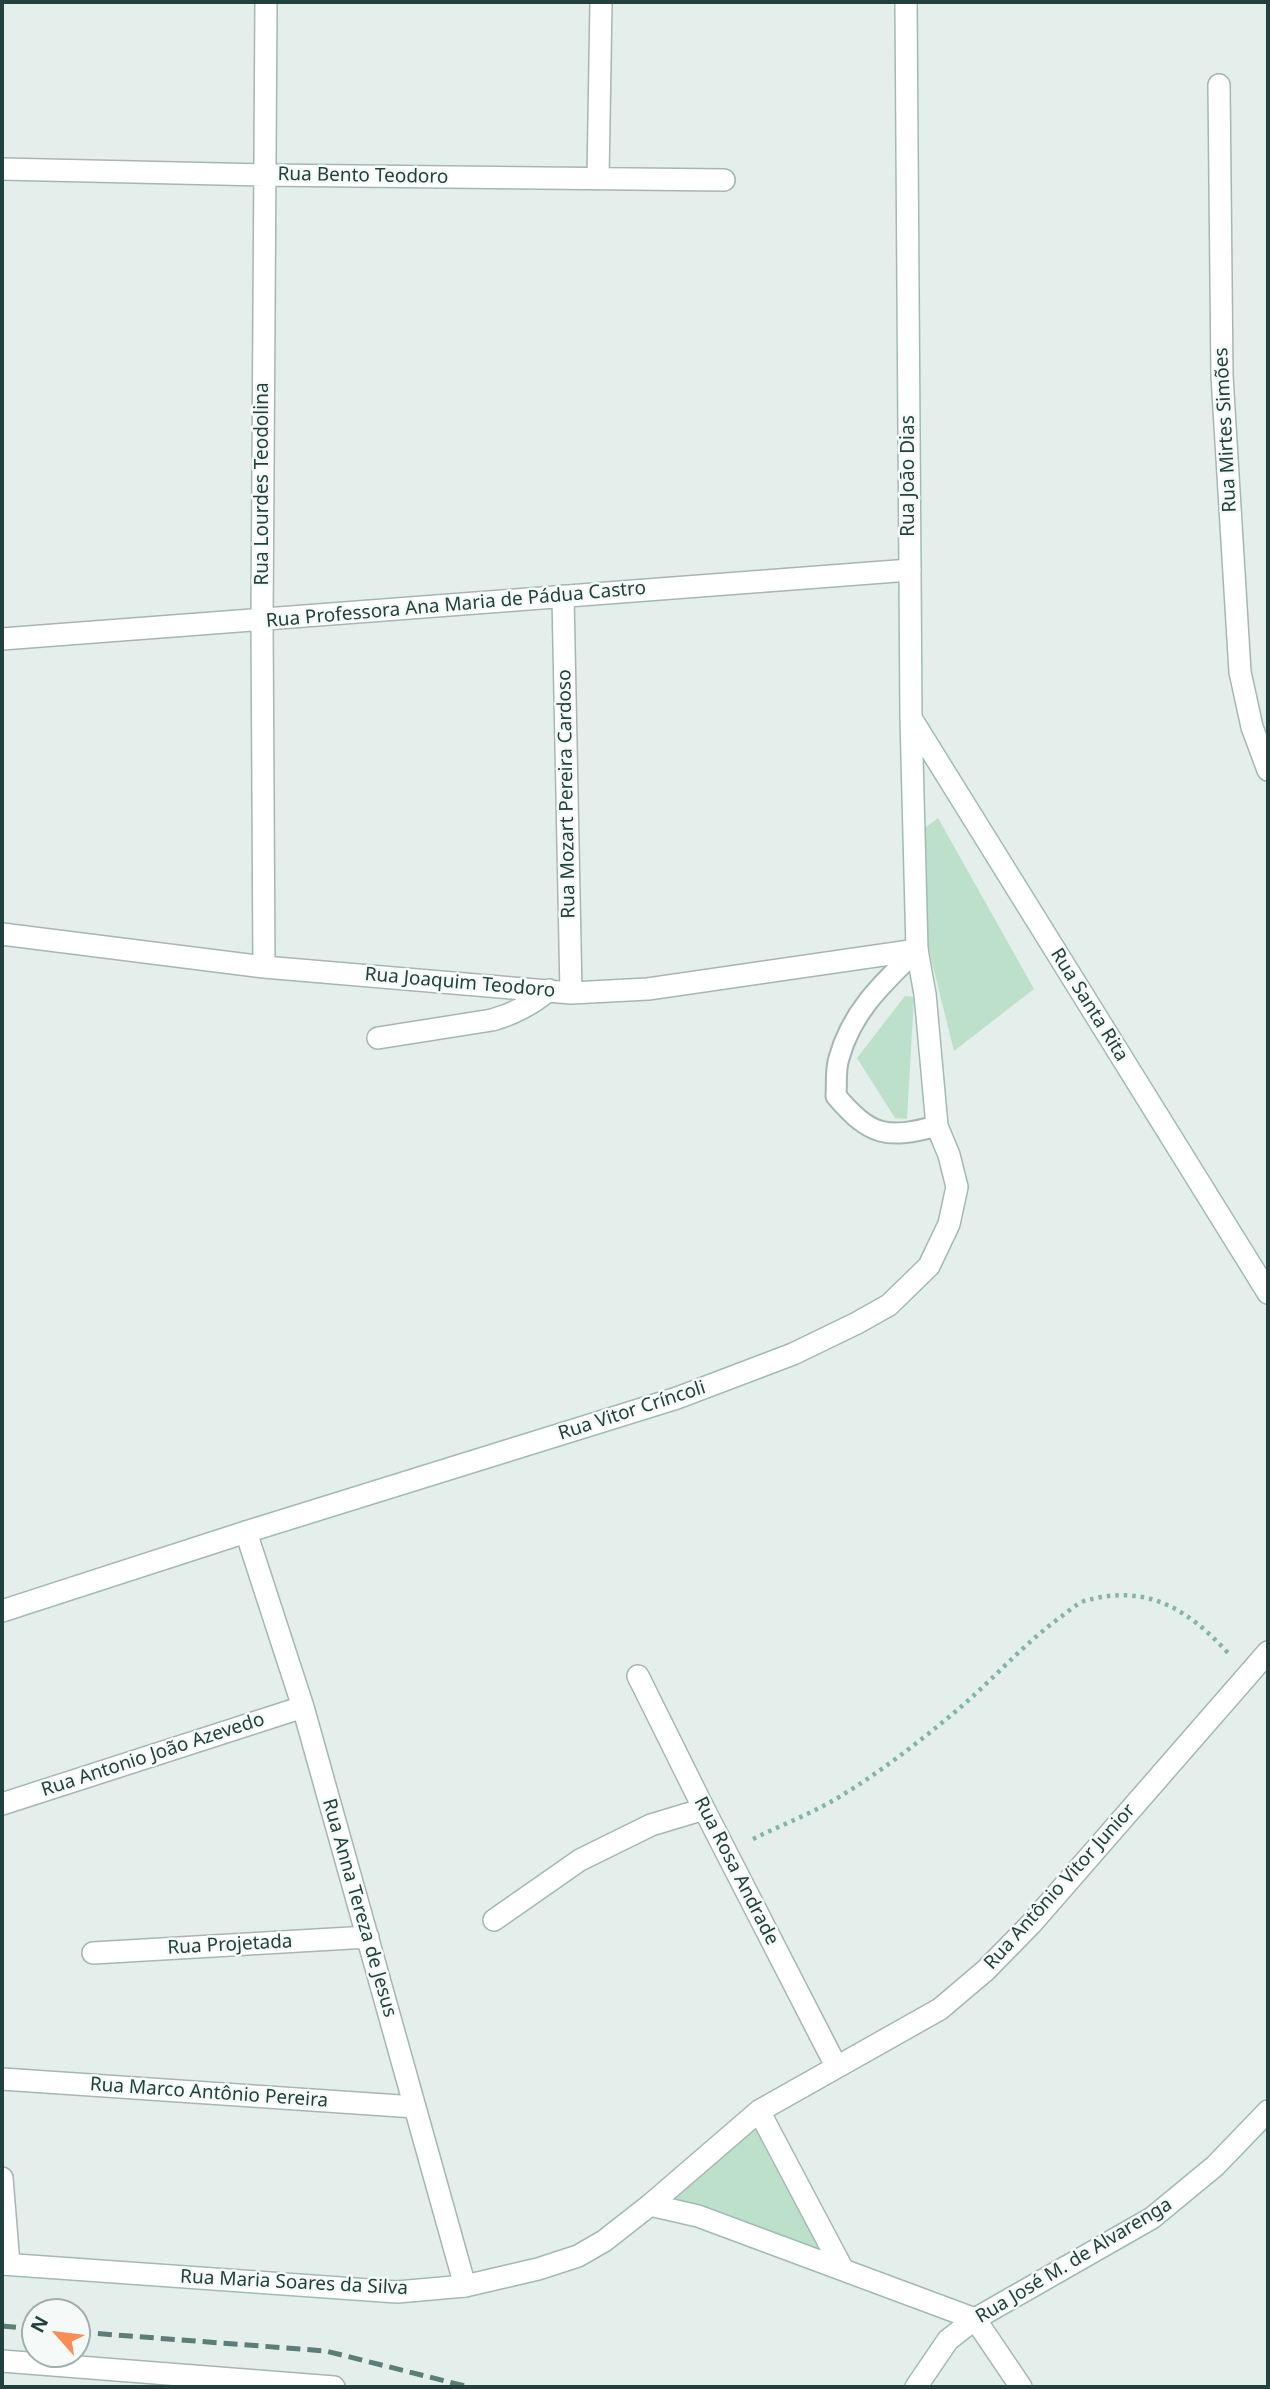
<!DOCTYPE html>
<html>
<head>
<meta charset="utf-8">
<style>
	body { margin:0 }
	#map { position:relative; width:1270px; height:2389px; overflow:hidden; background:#e4eeeb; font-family:"Noto Sans",sans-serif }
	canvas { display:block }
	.frame { position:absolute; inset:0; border:4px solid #22413c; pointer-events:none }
	.north { position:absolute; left:21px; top:2298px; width:70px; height:70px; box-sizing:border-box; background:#f5faf8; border:2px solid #a1b0ad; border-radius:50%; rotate:298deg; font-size:19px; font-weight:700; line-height:28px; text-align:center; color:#22413c }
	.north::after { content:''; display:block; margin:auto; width:24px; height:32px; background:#fa8d56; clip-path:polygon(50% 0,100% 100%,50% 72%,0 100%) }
</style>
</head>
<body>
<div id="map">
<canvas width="1270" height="2389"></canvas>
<div class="frame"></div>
<div class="north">N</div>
</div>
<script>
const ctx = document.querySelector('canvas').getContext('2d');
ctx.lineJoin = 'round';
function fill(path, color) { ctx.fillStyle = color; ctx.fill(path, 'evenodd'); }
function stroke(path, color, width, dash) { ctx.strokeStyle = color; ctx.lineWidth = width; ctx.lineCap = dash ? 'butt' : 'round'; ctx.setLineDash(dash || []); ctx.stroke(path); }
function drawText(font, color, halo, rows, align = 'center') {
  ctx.font = font + ' "Noto Sans",sans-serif'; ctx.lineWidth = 5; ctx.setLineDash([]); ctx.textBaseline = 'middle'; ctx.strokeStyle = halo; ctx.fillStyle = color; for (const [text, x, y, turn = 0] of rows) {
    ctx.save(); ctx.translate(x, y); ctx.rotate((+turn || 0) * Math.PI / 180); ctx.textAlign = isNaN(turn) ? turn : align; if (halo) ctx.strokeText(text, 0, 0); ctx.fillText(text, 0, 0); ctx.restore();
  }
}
const green = new Path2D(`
	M938,818L1034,989L954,1051L927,942L921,831Z
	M905,996L914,997L907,1119L895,1118L857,1058Z
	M752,2122L823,2250L666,2198Z`);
const path = new Path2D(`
	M753,1839C783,1824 816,1812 844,1794C883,1770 920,1741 955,1712C992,1681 1023,1644 1062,1616C1069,1611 1076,1604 1084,1601C1147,1583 1188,1609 1229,1654`);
const lane = new Path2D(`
	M917,950C883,983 852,1011 839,1058C835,1070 837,1084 836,1096C871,1137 887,1139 937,1126`);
const street = new Path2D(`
	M1219,85L1222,376L1240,672L1252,727L1268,770
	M2,169L264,175L724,180
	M598,178L601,2
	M563,596L571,993
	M2,639L910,570
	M2,934L264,967L571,993L648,989L917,950
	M264,967L262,621L266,2
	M378,1038L492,1020C514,1014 531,1005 549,990
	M246,1532L303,1707L465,2286
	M638,1676L704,1809L836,2066
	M2,1804L303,1707
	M494,1920L580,1860L651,1825L704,1809
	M93,1953L368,1937
	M2,2079L415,2107
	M759,2111L842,2268
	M2,2178L9,2264
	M650,2205L759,2111L940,2009L986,1970L1031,1924L1268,1652
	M975,2319L1021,2387
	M2,2361L334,2387`);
const secondary = new Path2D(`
	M911,718L1268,1293
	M2,1611L246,1532L677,1398L793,1354L857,1323L889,1305L929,1266L949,1224L957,1187L949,1155L937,1126L925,994L917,950L911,718L906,2
	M2,2264L397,2292L465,2286L538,2269L578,2256L604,2241L650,2205L698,2216L975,2319
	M916,2387L948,2340L975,2319L1152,2218L1215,2166L1268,2111`);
const rail = new Path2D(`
	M2,2326L35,2329
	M77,2332L326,2351L469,2387`);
const streetNames = [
	["Rua Bento Teodoro",363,176,1],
	["Rua Mirtes Simões",1226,430,-93],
	["Rua João Dias",909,476,-90],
	["Rua Lourdes Teodolina",263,484,-90],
	["Rua Professora Ana Maria de Pádua Castro",456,605,-5],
	["Rua Mozart Pereira Cardoso",567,794,-91],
	["Rua Joaquim Teodoro",460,983,5],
	["Rua Santa Rita",1089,1005,58],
	["Rua Vitor Críncoli",632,1411,-18],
	["Rua Antonio João Azevedo",153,1755,-18],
	["Rua Rosa Andrade",736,1871,63],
	["Rua Antônio Vitor Junior",1060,1887,-48],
	["Rua Anna Tereza de Jesus",359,1908,74],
	["Rua Projetada",230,1945,-3],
	["Rua Marco Antônio Pereira",209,2093,4],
	["Rua José M. de Alvarenga",1074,2261,-31],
	["Rua Maria Soares da Silva",294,2283,3]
];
fill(green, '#bce0c9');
stroke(lane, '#a6b7b3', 23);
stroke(street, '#a6b7b3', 24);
stroke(secondary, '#a1bbb4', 24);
stroke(path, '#83b4a9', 4.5, [3.5, 5]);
stroke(lane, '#fff', 19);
stroke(street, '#fff', 21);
stroke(secondary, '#fff', 21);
stroke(rail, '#5d7d77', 5, [14, 7]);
drawText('19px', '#22413c', '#f5faf8', streetNames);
</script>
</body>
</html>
